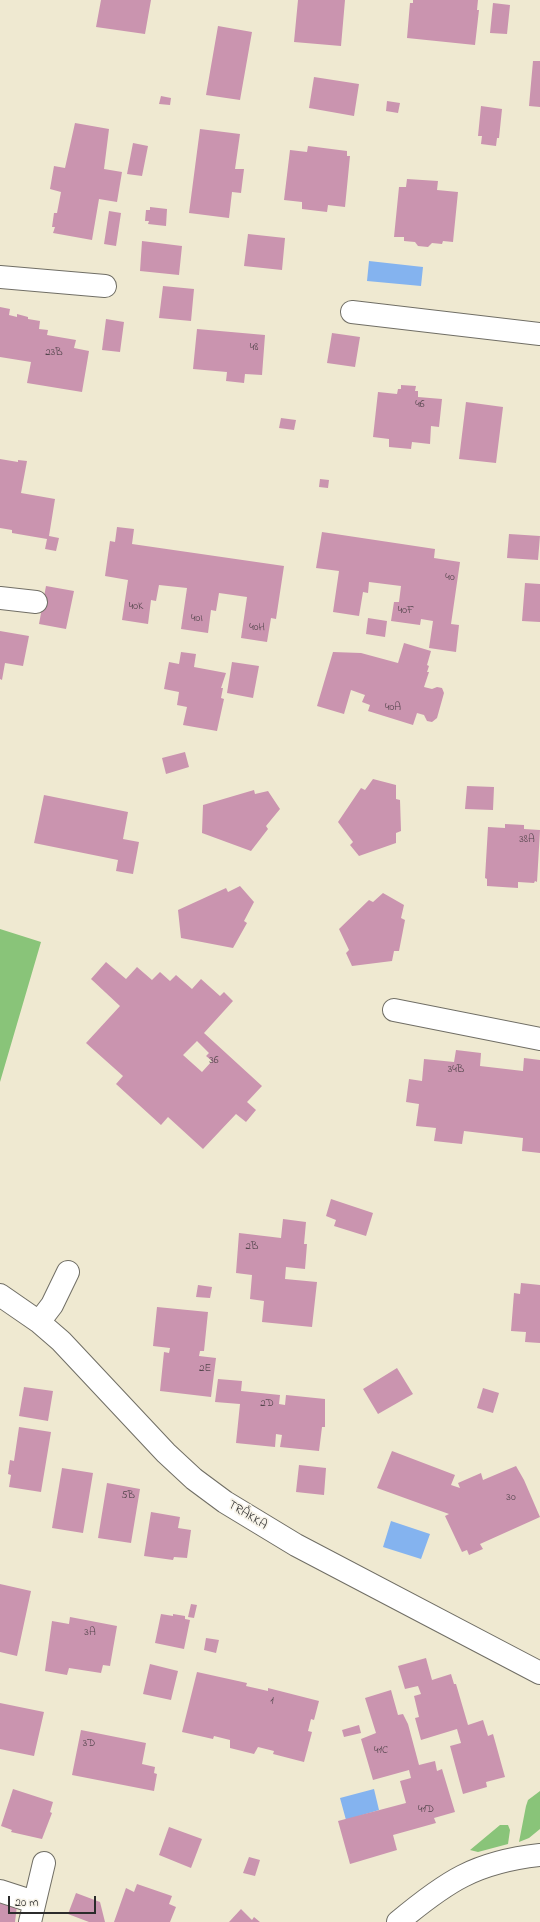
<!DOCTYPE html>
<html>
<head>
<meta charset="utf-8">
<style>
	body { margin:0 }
	#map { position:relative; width:540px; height:1922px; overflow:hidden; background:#efe9d1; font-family:"Indie Flower",sans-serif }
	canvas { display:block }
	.scale { position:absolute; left:8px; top:1896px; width:88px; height:18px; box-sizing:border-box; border:2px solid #2b2b2b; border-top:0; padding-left:5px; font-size:12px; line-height:14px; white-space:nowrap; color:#2b2b2b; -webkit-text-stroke:3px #f7f3e8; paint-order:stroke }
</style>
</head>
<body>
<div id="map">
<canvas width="540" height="1922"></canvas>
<div class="scale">20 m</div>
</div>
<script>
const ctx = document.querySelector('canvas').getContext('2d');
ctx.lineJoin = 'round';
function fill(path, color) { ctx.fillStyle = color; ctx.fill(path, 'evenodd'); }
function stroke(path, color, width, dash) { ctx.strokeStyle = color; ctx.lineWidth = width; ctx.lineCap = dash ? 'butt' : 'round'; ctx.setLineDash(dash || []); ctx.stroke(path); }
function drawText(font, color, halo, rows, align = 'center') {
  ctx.font = font + ' "Indie Flower",sans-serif'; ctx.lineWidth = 3.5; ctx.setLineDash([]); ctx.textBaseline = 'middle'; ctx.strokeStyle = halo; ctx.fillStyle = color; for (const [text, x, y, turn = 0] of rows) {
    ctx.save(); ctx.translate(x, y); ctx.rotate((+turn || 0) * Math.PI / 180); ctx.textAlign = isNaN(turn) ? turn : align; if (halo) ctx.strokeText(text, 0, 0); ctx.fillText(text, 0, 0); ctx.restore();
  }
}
const green = new Path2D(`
	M0,929L41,942L0,1082Z
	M540,1791V1829L529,1838L519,1842L526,1806L528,1800Z
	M500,1825H508L510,1830L508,1844L478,1852L470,1850Z`);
const water = new Path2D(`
	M369,261L423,267L421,286L367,281Z
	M391,1521L430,1534L421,1559L383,1547Z
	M374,1789L379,1810L346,1820L340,1798Z`);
const building = new Path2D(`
	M101,0H151L145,34L96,27Z
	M298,0H345L341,46L294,42Z
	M413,0H478L477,10H479L475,45L407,38L410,3H413Z
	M493,3L510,5L507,34L490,33Z
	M218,26L252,32L240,100L206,95Z
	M533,61H540V107L529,106Z
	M314,77L359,84L354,116L309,108Z
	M161,96L171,98L170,105L159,104Z
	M387,101L400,103L398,113L386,111Z
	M481,106L502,109L499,138H497L496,146L481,144L482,136H478Z
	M75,123L109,129L104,169L122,172L117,202L99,199L92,240L53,233L55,227H52L54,213H57L61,192L50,189L54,166L65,168Z
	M200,129L240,134L235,169H244L241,193L232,192L229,218L189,213Z
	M133,143L148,146L142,176L127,174Z
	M308,146L347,151V156H350L345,207L328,205L327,212L302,209V202L284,200L290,150L307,152Z
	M407,179L438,181L437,190L458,192L453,242L443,241L442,244L432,243L428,247L418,246L415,242L404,241V237H394L399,187H406Z
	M150,207L167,209L166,226L148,224L149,221H145L146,210H150Z
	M109,211L121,213L116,246L104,244Z
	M248,234L285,238L282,270L244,266Z
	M142,241L182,246L179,275L140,271Z
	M163,286L194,289L191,321L159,318Z
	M0,307L10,309L9,315L17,317V314L28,317V319L40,321L39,329L48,330L47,335L76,340L74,348L89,351L82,392L27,383L31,362L0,357Z
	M106,319L124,322L120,352L102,350Z
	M197,329L265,335L262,375L245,374L244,383L226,381L227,372L193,369Z
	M332,333L360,337L355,367L327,363Z
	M401,385L416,386L415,391H418V397L442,399L439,427L431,426L430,444L412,442L411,449L389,447V439L373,437L378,392L397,394L398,389H401Z
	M466,402L503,407L496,463L459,459Z
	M281,418L296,420L294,430L279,428Z
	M0,459L18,462V460L27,461L21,493L55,499L49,536L59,538L56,551L45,549L47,539L12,533V530L0,528Z
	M320,479L329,480L328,488L319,487Z
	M117,527L134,529L132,544L284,566L276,619L271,618L267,642L241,638L247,597L219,593L216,611L211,610L208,633L181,629L187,588L159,585L156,601L151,600L148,624L122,620L128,580L105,576L110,541L115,542Z
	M322,532L435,549L434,558L460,562L451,624L459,625L456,652L429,648L433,621L421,619L420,625L391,621L394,602H399L401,586L369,582L368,593L363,592L359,616L333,612L339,571L316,568Z
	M509,534L540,536L538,560L507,558Z
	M525,583L540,584V622L522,621Z
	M46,586L74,591L66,629L39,624Z
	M368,618L387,621L385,637L366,634Z
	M0,631L29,636L23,666L5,663L2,680L0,679Z
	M404,643L431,651L427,665L429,666L427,672H429L424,687L432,689L437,687L442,688L444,693L437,718L432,722L427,721L424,715L417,713L413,725L368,711L370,705L362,702L365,695L351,690L344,714L317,706L333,652L361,653L398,663Z
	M181,652L196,654L194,667L226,673L221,688H223L221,698L224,699L217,731L183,725L187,707L177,705L179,692L164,689L169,662L179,664Z
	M232,662L259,666L253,698L227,693Z
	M185,752L189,767L166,774L162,758Z
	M373,779L396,785V799L400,800L401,831L396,833V843L359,856L350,845L353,842L338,822L361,788L365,790Z
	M467,786L494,787L493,810L465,809Z
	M254,790L255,794L268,791L280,809L266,826L268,829L251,851L202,833L203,805Z
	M44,795L128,812L123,839L139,842L133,874L116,871L118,860L34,843Z
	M505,824L524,825V829L540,830L537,882L535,881L534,883L518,882V888L487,886V879L485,878L488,827L505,828Z
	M240,886L254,902L244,921L247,923L233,948L181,938L178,910L226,888L228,892Z
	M383,893L404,905L401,918L405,920L399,951H394L392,961L352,966L346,953L349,950L339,929L369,900L373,902Z
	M106,962L126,979L137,967L152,980L160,972L170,981L176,975L192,989L201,979L220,996L224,992L233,1001L204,1033L262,1086L247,1102L256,1110L246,1122L236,1114L203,1149L168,1117L161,1125L116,1084L123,1076L86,1043L120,1006L91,979ZM197,1041L209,1053L206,1056L212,1061L202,1072L183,1055Z
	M456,1050L481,1053L480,1066L523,1071L524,1058L540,1060V1153L522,1151L523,1138L464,1131L462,1144L434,1141L436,1128L416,1126L419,1104L406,1102L409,1079L422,1081L424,1059L454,1062Z
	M331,1199L373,1213L366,1236L334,1226L336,1220L326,1216Z
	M283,1219L306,1222L304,1244H307L305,1269L286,1267L285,1279L317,1282L312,1327L262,1322L264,1301L250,1299L252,1275L236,1273L239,1233L281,1238Z
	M521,1283L540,1285V1343L525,1342L526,1332L511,1331L514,1293L520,1294Z
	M198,1285L212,1287L210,1298L196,1297Z
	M157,1307L208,1312L204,1351H200L199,1356L216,1358L211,1397L160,1391L164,1352L169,1353L170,1348L153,1346Z
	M397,1368L413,1394L378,1414L363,1389Z
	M218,1379L242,1381L241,1391L280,1395L279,1404L285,1405L286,1395L325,1399V1427H322L319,1451L280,1447L282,1435L276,1434L275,1447L236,1443L240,1404L215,1402Z
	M24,1387L53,1391L48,1421L19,1416Z
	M483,1388L499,1393L493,1413L477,1408Z
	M19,1427L51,1432L41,1492L9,1487L11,1475L8,1474L10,1460L14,1461Z
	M392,1451L455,1475L451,1485L460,1488L458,1483L481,1473L483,1480L516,1466L524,1480L540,1517L480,1544L483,1549L469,1555L467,1550L462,1552L445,1516L449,1514L377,1488Z
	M299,1465L326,1468L324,1495L296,1492Z
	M62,1468L93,1473L83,1533L52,1528Z
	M107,1483L140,1489L131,1543L98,1538Z
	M151,1512L180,1517L178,1528L191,1530L187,1558L174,1557L173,1560L144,1556Z
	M0,1584L31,1591L17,1656L0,1652Z
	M191,1604L197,1605L194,1618L188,1617Z
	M161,1614L173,1616V1614L185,1616V1619L190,1620L184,1649L155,1643Z
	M70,1617L117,1626L110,1666L103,1665L101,1673L69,1668L67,1675L45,1671L52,1621L69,1624Z
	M206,1638L219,1640L216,1653L204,1650Z
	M426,1658L432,1680L451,1674L454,1684H456L468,1725L483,1720L488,1736L493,1734L505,1777L486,1782L487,1787L463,1794L450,1746L461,1743L457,1729L421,1740L415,1718L419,1717L414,1696L421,1694L418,1686L405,1689L398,1666Z
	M150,1664L178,1671L171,1700L143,1694Z
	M197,1672L247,1683L246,1686L268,1691V1688L319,1701L314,1720L311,1719L308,1731L312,1732L304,1762L273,1754L274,1751L258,1747L254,1754L230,1748V1740L214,1736L213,1739L182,1732Z
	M391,1690L398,1715L403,1714L408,1724L419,1765L435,1761L437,1771L442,1769L455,1812L434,1818L436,1823L393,1835L397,1850L350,1864L338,1821L406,1803L400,1781L411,1778L409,1770L373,1780L361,1739L376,1733L365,1698Z
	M0,1703L44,1712L34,1756L0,1749Z
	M359,1725L361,1733L344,1737L342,1730Z
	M81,1730L146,1743L142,1764L155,1767L154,1773L157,1774L154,1791L72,1775Z
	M13,1789L53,1802L50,1812L52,1813L42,1839L11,1832L12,1830L1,1826Z
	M169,1827L202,1839L191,1868L159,1855Z
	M249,1857L260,1860L255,1876L243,1873Z
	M137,1884L172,1896L169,1904L176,1907L170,1922H114L126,1888L134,1892Z
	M76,1893L100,1902L105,1922H89L68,1914Z
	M0,1903L17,1906L15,1922H0Z
	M241,1909L252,1920L254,1917L260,1922H229Z`);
const minor = new Path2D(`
	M0,277L105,286
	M352,312L540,334
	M0,598L36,602
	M394,1010L540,1039
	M0,1295L39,1322L61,1341L166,1453L194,1479L225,1502L296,1545L540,1673
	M39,1322L52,1305L68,1272
	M0,1891L34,1902
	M30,1922L44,1863
	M398,1922C446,1882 475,1862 540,1855`);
const numberNames = [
	["48",254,348],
	["23B",54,353],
	["46",420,405],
	["40",450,578],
	["40K",136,607],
	["40F",406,611],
	["40I",197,619],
	["40H",257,628],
	["40A",393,708],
	["38A",527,840],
	["36",214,1061],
	["34B",456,1070],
	["2B",252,1247],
	["2E",205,1369],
	["2D",267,1404],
	["5B",128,1496],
	["30",511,1498],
	["3A",90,1633],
	["1",272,1702],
	["3D",89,1744],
	["41C",381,1751],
	["41D",426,1810]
];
const streetNames = [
	["TRÅKKA",247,1516,32]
];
fill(green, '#89c479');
fill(water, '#84b3ef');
fill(building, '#ca94af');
stroke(minor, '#706e65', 24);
stroke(minor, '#fff', 22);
drawText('11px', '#53454c', null, numberNames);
drawText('13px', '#2b2b2b', '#f7f3e8', streetNames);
</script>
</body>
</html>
